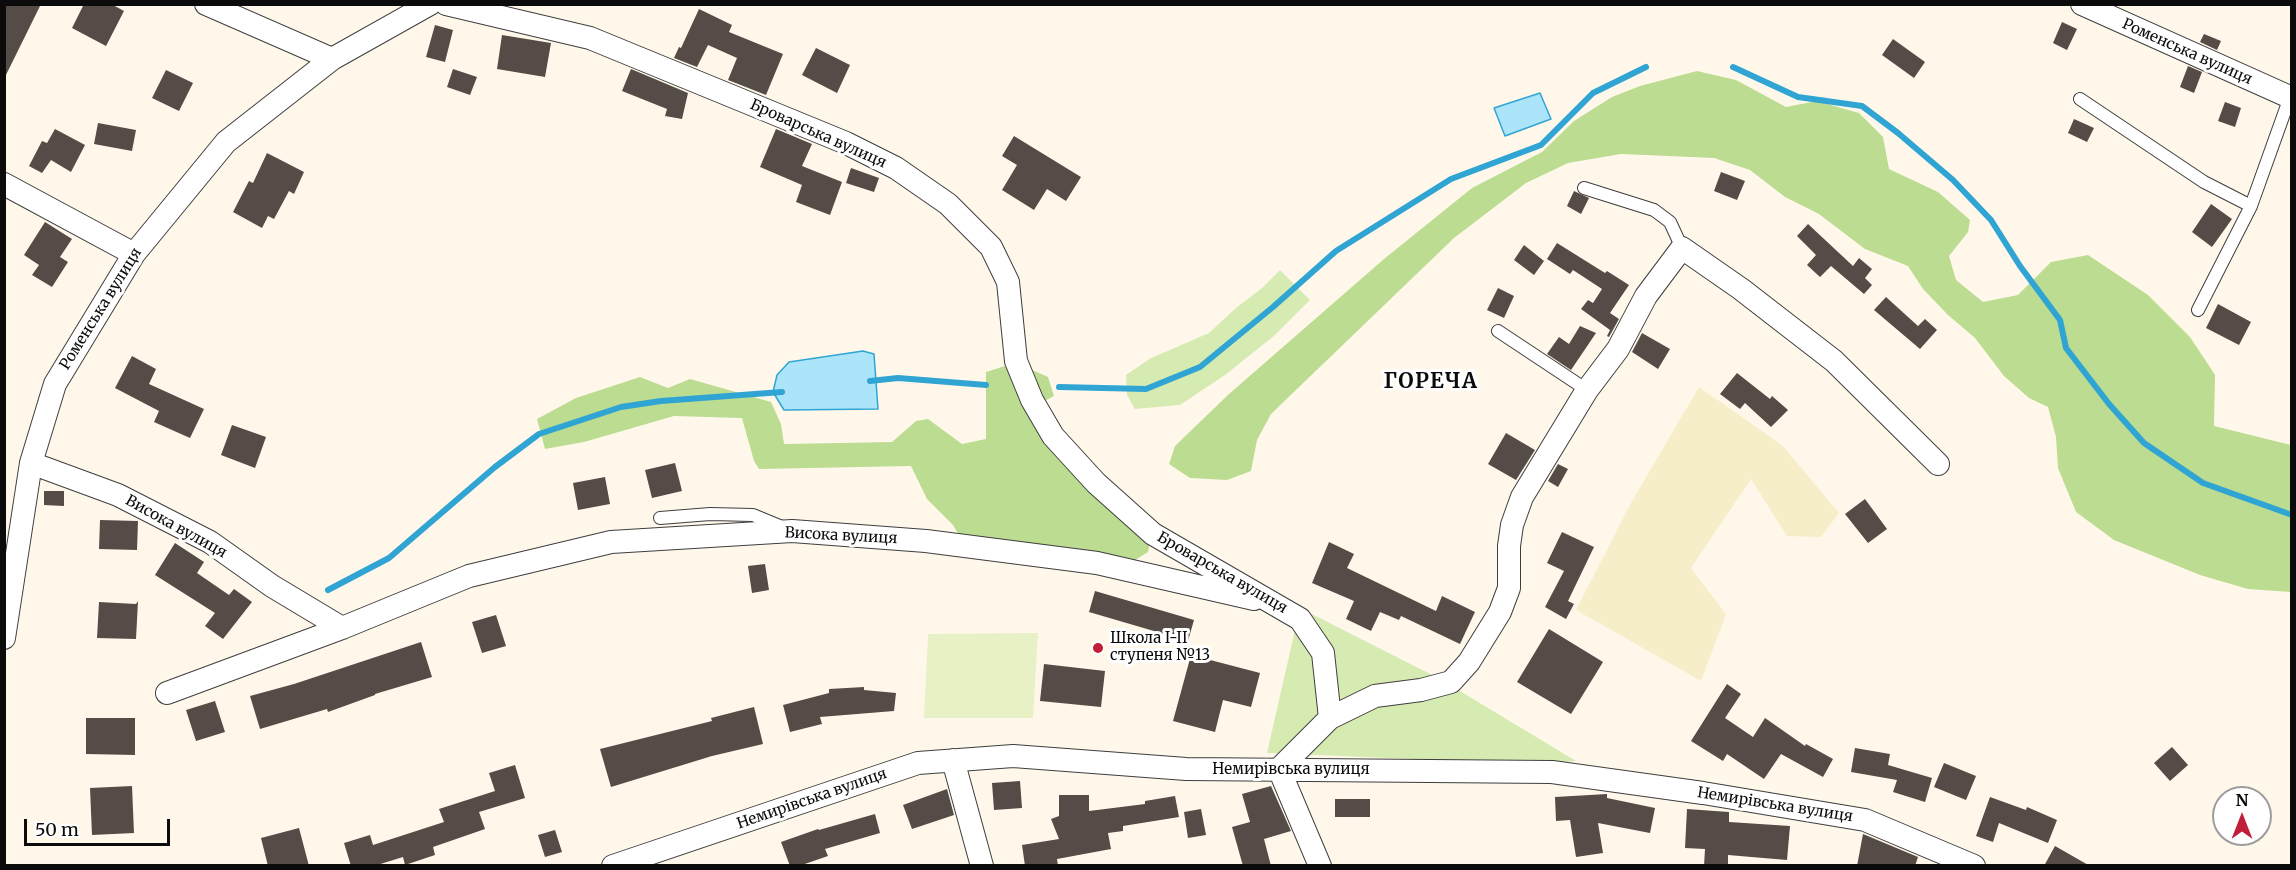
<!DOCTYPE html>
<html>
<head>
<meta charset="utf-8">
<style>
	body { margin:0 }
	#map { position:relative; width:2296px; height:870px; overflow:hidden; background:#fff8ea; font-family:Merriweather,serif }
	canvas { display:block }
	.frame { position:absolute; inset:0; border:6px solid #0b0b0b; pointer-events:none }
	.north { position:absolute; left:2212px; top:786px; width:60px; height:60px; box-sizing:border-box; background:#fff; border:2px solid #9d9d9d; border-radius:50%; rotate:0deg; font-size:16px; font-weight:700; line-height:24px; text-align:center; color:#0b0b0b }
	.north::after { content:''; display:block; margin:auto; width:21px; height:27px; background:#c11e39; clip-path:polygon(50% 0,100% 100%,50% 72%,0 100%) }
	.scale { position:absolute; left:24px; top:819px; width:146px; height:27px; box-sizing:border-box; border:3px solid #0b0b0b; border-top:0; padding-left:8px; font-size:18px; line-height:21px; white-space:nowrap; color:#0b0b0b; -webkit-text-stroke:4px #fff; paint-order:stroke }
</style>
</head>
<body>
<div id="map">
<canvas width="2296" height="870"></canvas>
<div class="frame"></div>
<div class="north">N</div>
<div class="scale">50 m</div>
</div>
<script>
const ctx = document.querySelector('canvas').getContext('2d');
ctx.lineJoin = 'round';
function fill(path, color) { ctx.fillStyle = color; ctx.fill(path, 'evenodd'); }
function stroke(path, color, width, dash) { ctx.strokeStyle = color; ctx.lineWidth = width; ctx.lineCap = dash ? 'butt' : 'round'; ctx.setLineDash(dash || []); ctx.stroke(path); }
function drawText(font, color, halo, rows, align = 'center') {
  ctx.font = font + ' Merriweather,serif'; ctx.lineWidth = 6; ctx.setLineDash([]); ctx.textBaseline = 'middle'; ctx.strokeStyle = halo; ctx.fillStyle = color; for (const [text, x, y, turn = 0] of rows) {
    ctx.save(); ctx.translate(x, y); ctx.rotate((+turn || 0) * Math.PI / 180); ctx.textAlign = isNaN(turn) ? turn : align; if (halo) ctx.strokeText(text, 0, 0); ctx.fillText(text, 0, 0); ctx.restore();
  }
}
const farmland = new Path2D(`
	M1699,387L1782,445L1839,513L1821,537L1787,536L1751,479L1691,568L1726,614L1701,681L1576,610L1631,503Z`);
const green = new Path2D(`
	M1280,270L1310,300L1275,335L1225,375L1180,405L1135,409L1127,395L1126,375L1151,358L1209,333L1236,308L1262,288Z
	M1300,608L1440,679L1576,761L1537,764L1267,753Z`);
const forest = new Path2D(`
	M1697,71L1736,80L1786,107L1817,101L1859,113L1883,137L1889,169L1938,192L1970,220L1968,232L1949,256L1956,280L1983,302L2018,295L2051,262L2088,255L2148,295L2190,337L2215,375L2214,426L2291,445V592L2248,589L2200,575L2114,540L2076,512L2058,468L2056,437L2048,407L2029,398L2004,376L1975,338L1948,315L1923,289L1908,266L1865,249L1819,214L1785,197L1750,170L1714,158L1621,154L1568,163L1526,183L1454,238L1271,414L1257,440L1251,471L1227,480L1190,478L1169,464L1175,446L1229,394L1384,259L1472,188L1542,152L1574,121L1612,97L1640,86Z
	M1005,366L1030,369L1048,377L1054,396L1027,410L1150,542L1148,552L1132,562L963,542L953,525L927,499L911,466L759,469L754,461L742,418L674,416L584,442L545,449L537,419L576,398L640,377L668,388L690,379L771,402L781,424L784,444L892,442L916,421L928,419L962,444L986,439V372Z`);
const pitch = new Path2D(`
	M1038,633L1033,718H924L928,634Z`);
const water = new Path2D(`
	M1540,93L1551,119L1505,136L1494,108Z
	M863,351L874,354L878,409L784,410L773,392L777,375L789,362Z`);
const stream = new Path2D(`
	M1733,67L1798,97L1862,106L1898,133L1953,180L1991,220L2020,266L2060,320L2066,348L2109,404L2144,443L2203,483L2292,515
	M870,381L898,378L986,385
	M1059,387L1146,389L1200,367L1273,307L1336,251L1451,179L1541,145L1593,93L1646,67
	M328,590L389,558L495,467L539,434L621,407L661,401L782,392`);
const building = new Path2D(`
	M4,4H41L4,79Z
	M84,4H111L124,11L106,46L72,28Z
	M699,9L732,25L729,32L783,54L766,95L728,80L737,58L708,45L697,67L674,58L679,47L681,48Z
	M2062,22L2077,29L2067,50L2053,43Z
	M435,25L453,30L445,62L426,57Z
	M2204,34L2221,41L2217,50L2200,42Z
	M502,35L551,43L545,77L497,69Z
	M1893,39L1925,62L1914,78L1882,55Z
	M816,48L850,65L837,93L802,75Z
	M2188,66L2202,72L2194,93L2180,87Z
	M453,69L477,77L470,95L447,87Z
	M631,69L688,93L682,119L665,116L667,109L622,91Z
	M166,70L193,83L179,111L152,98Z
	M2225,102L2241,108L2235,127L2218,121Z
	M2074,119L2094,128L2087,142L2068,133Z
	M98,123L136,130L132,151L94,144Z
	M55,129L85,145L71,172L51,160L42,173L29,166L42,141L47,143Z
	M776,129L812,144L802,166L842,182L830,215L796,202L802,185L760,167Z
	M1014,136L1081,177L1066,201L1047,189L1034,210L1002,190L1017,165L1002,156Z
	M267,153L304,172L294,194L289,191L274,219L268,216L262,228L233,212L249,181L253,183Z
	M851,168L879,178L874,192L846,183Z
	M1721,172L1745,181L1737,200L1714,191Z
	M1574,191L1589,198L1581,214L1567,206Z
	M2211,204L2232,219L2212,247L2192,232Z
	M45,222L72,239L60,257L68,262L52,287L32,275L39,265L24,255Z
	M1808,224L1853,266L1859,258L1872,269L1865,278L1872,285L1864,294L1831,266L1820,277L1807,265L1816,255L1797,236Z
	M1557,243L1605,273L1607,271L1629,285L1610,313L1619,319L1609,337L1607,336L1610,330L1581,309L1588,300L1593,303L1602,289L1573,270L1570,274L1547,259Z
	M1524,245L1544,261L1534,275L1514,260Z
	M1498,288L1514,296L1504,318L1487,310Z
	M1886,297L1918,326L1925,319L1937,330L1920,349L1874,310Z
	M2218,304L2251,322L2239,345L2206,328Z
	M1580,326L1596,333L1571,370L1547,354L1559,337L1569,344Z
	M1642,333L1670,349L1658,369L1632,352Z
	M132,356L156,369L149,384L204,409L190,438L154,422L159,411L115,388Z
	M1737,373L1770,399L1772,396L1788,410L1771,427L1745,403L1740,409L1720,394Z
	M232,425L266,437L255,468L221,455Z
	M1506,433L1535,450L1516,480L1488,464Z
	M675,463L682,491L652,498L645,470Z
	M1558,464L1568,469L1558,487L1548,481Z
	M605,477L610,504L578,510L573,483Z
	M44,491H64V506L44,505Z
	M1865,499L1887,529L1868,543L1845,514Z
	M100,520L138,521L137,550L99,549Z
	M1562,532L1594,547L1568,601L1574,604L1566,619L1545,607L1564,571L1547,563Z
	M1329,542L1354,554L1347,568L1436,611L1442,596L1475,612L1460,644L1401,616L1399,620L1380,612L1371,631L1346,619L1354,601L1312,583Z
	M175,543L204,562L197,573L229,595L234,589L252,602L223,639L205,626L215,613L155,575Z
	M765,564L769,590L752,593L748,566Z
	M1095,591L1194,620L1188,641L1089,612Z
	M138,601L136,639L97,638L99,602L136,604Z
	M496,615L506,646L482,653L472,622Z
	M1549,629L1603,662L1571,714L1517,682Z
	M421,642L432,677L375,694V695L328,712L327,709L260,729L250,696L294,684Z
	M1191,655L1260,673L1251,707L1223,700L1215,732L1173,721Z
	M1044,664L1105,671L1101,707L1040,701Z
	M1727,684L1741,694L1725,718L1753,737L1765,718L1805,746L1806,744L1833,759L1823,777L1781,754L1764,779L1727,754L1723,761L1691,741Z
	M864,687V690L896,693L894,711L820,717L822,724L790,732L783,705L829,693V689Z
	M215,701L225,732L196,741L186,710Z
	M754,707L763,744L712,756L611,787L600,749L712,721L711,718Z
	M86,718H135V755L86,754Z
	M2172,747L2188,765L2170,781L2154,763Z
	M1855,748L1890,754L1888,765L1932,778L1925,802L1893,792L1897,780L1851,772Z
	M1944,763L1976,776L1966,800L1934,787Z
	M515,765L525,798L479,812L485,829L433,847L435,855L405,865L403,857L374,866H351L344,843L370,835L373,845L444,822L439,809L495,791L489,773Z
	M1020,781L1022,808L994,810L992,783Z
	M132,786L134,833L92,835L90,788Z
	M1271,786L1291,831L1264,839L1271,866H1243L1232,827L1250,822L1242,794Z
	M947,789L954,815L912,829L903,805Z
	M1607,794V798L1655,808L1650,833L1598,823L1603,853L1576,857L1570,820L1556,821L1555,797Z
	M1059,795H1089V811L1145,804V801L1175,796L1179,817L1123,826V831L1108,833L1111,849L1057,859L1058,866H1025L1022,845L1059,839L1051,819L1059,816Z
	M1990,797L2026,810L2027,807L2057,820L2048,843L1999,823L1993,842L1976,836Z
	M1335,799H1370V817H1335Z
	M1201,809L1206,835L1188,838L1184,812Z
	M1687,809L1729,812V822L1790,826L1787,860L1728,855V866H1704L1705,849L1685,848Z
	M875,814L880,833L825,849L828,856L799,866H790L781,842L818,829L819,830Z
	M299,828L309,866H268L261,838Z
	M555,830L562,852L545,857L538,835Z
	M1863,834L1918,857L1915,866H1857Z
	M2055,846L2090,866H2044Z`);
const service = new Path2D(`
	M2080,99L2204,182L2251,206
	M1584,188L1654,210L1670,222L1682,248
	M2198,310L2251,206L2290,97
	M1498,331L1587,390
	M660,518L710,514L753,515L782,527`);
const minor = new Path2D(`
	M206,4L332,59
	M446,4L590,38L846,143L896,168L948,204L991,247L1008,282L1016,361L1032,400L1053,436L1096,483L1153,534L1300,619L1323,653L1330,718L1279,769L1320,866
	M2082,4L2292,98
	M4,184L134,254
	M31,463L118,495L210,542L272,586L342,628
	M4,638L31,463L55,384L134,254L226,142L332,59L430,4
	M167,693L342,628L469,576L611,542L792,531L926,541L1097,563L1254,599
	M1330,718L1375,696L1421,690L1451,682L1469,662L1500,612L1509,588V546L1512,525L1522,497L1587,390L1618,349L1646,296L1682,248L1741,289L1834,361L1938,464
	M953,760L982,866
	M613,866L918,763L1013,756L1186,769L1552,772L1703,793L1865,820L1974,866`);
const markers = [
	[1098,648,6,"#c11e39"]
];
const streetNames = [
	["Роменська вулиця",2187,52,24],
	["Броварська вулиця",818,134,24],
	["Роменська вулиця",101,309,-58],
	["Висока вулиця",176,527,29],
	["Висока вулиця",841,536,3],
	["Броварська вулиця",1222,573,30],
	["Немирівська вулиця",1291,770],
	["Немирівська вулиця",812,799,-19],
	["Немирівська вулиця",1775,805,9]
];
const poiNames = [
	["Школа I-II",1110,639],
	["ступеня №13",1110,656]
];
const districtNames = [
	["ГОРЕЧА",1431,382]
];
fill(farmland, '#f6edc9');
fill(green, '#d6ebb2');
fill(forest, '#bcdc91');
fill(pitch, '#e7f1c5');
fill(water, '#ace5f9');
stroke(water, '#30a5d3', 1.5);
stroke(stream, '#30a5d3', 6);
fill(building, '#554b47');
stroke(service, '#3e3e3e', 14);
stroke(minor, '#3e3e3e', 24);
stroke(service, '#fff', 12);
stroke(minor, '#fff', 22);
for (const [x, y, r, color] of markers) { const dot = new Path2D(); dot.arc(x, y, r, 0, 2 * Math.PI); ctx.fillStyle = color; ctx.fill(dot); stroke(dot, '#fff', 2); }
drawText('15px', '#0b0b0b', '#fff', streetNames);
drawText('15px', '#0b0b0b', '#fff', poiNames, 'left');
ctx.letterSpacing = '1.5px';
drawText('bold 21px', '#0b0b0b', '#fff', districtNames);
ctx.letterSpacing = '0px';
</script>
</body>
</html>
